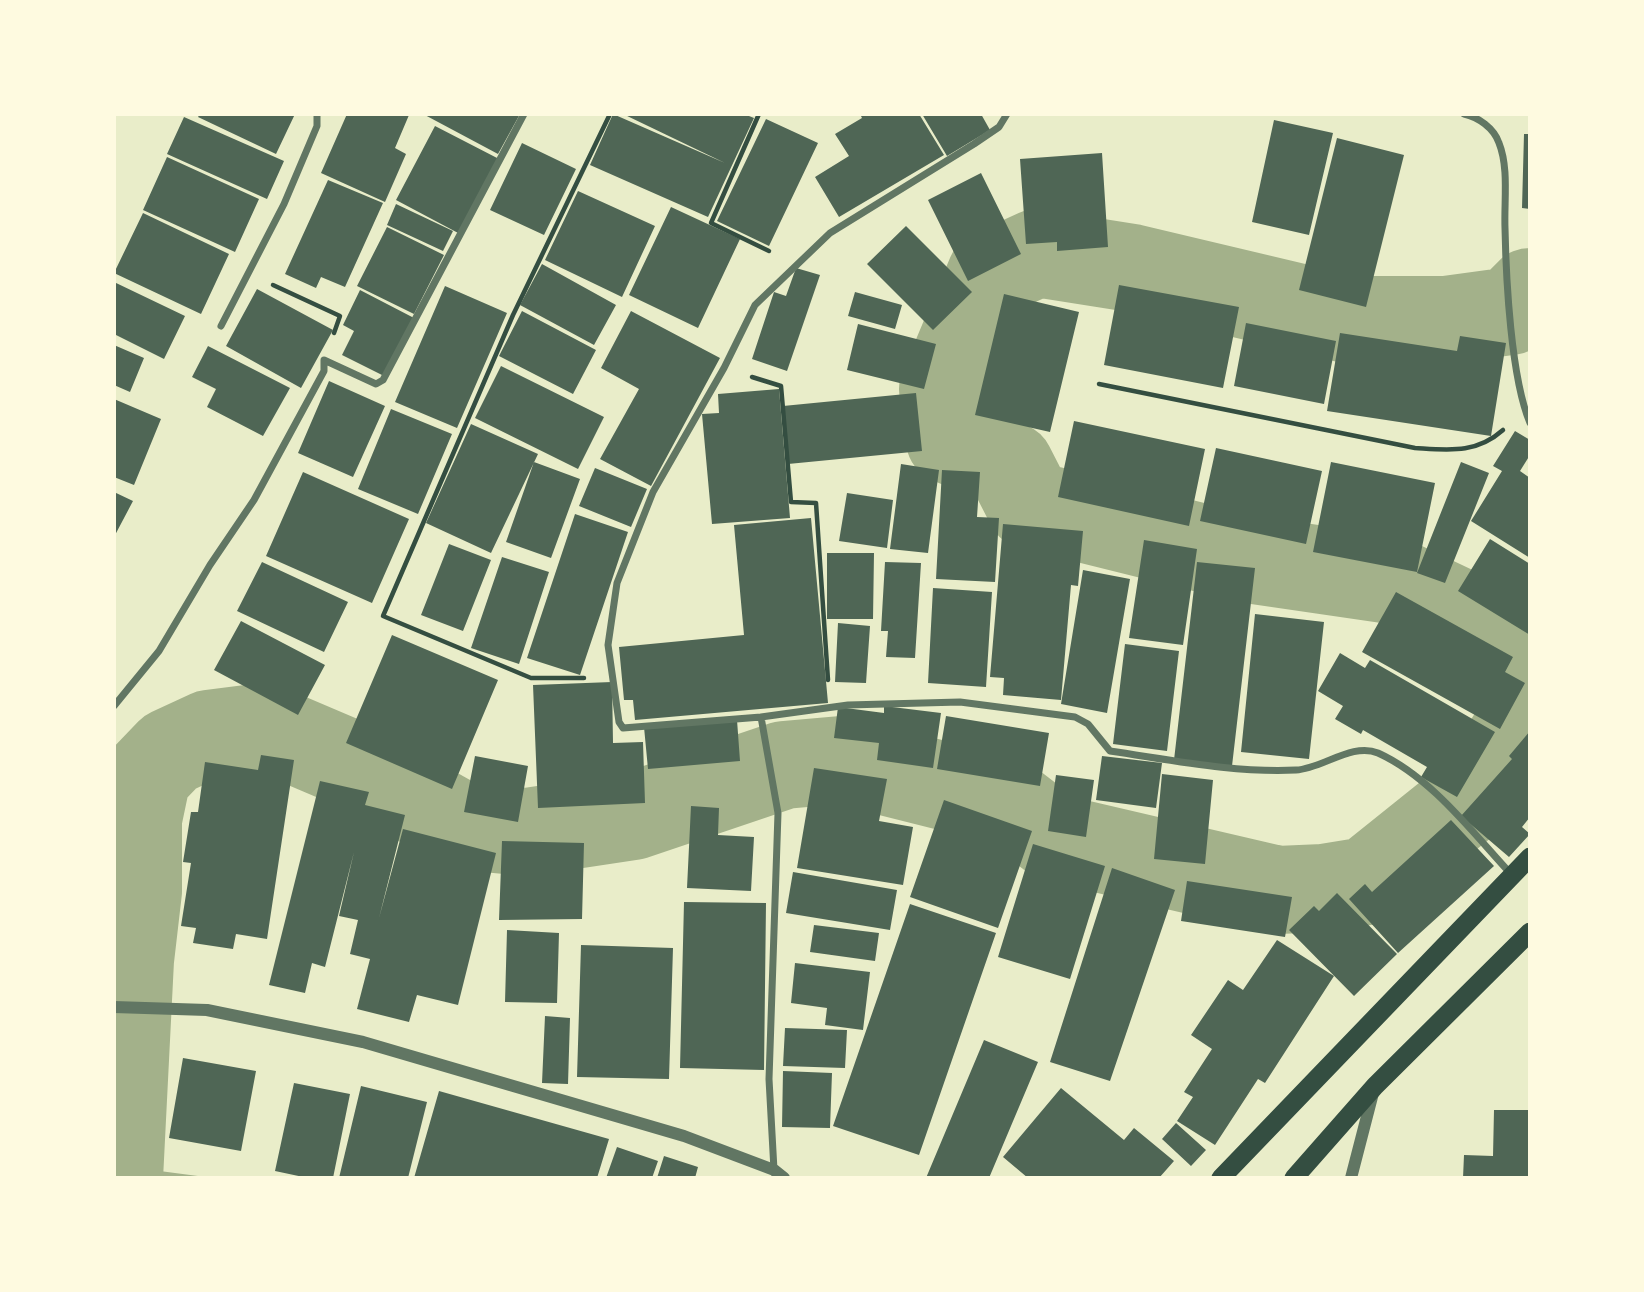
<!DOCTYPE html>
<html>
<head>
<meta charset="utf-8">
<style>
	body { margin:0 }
	#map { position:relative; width:1644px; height:1292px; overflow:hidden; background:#e9edc9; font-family:Jost,sans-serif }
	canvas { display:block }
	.frame { position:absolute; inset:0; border:116px solid #fefae0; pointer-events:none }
</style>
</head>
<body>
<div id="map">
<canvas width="1644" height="1292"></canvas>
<div class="frame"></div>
</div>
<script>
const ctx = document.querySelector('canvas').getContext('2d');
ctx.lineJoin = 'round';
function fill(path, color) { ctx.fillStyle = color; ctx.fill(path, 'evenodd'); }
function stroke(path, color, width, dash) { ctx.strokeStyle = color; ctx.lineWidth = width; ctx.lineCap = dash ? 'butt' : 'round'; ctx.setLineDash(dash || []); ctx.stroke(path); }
const water = new Path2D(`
	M114,1165L213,1178H114Z`);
const river = new Path2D(`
	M1530,292L1511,311L1445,320H1351L1132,268L1037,253L991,274L943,389L950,440L1010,466L1030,505L1247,559L1391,580L1488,626L1530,651
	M119,1178L130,960L138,891V819L147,776L170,752L209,734L264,727L351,764L462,826L527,832L633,816L784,765L841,760L1008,802L1055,838L1278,890L1324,888L1367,881L1463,804L1494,765L1530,709`);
const building = new Path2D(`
	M200,114H295L276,154L198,117Z
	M347,114L409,115L395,148L406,154L385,202L321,173Z
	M423,114H520L498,154Z
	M613,114L725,163L623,114H744L754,118L708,217L590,165Z
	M860,114H919L944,155L839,217L815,177L849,156L835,134L862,118Z
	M922,114H981L990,130L947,156Z
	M184,117L284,161L267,199L167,154Z
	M766,119L818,143L769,246L717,221Z
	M1274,120L1333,133L1309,235L1252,222Z
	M435,126L499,159L460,234L396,200Z
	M1524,134H1530V209L1522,208Z
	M1337,138L1404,155L1366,307L1299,290Z
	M522,143L576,169L544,235L490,210Z
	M1102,153L1108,247L1057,251V242L1026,244L1020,159Z
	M167,157L259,199L235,252L143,210Z
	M981,173L1021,254L968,281L928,200Z
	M328,180L383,203L345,287L321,277L316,288L285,274Z
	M578,191L655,226L622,297L545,260Z
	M396,204L453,231L443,251L387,225Z
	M671,207L740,239L698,328L629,295Z
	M143,213L229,254L201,314L114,273Z
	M906,226L972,292L933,330L867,264Z
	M387,227L444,255L414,314L357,286Z
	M542,264L616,305L594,345L520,305Z
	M796,268L820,275L787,371L752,359L774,292L786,296Z
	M114,282L185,316L164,359L114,334Z
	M1119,285L1239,307L1223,388L1104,365Z
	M445,286L507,313L457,428L395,402Z
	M257,289L333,330L301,388L226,346Z
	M360,290L414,318L384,376L342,355L354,331L343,325Z
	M855,292L902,305L895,329L848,316Z
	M1004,294L1079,312L1050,432L975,415Z
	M522,311L596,350L573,394L499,356Z
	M631,311L720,358L651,486L600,459L639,389L601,368Z
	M1246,323L1336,341L1324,404L1234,386Z
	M858,324L936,344L924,389L847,370Z
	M1340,333L1457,351L1460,336L1506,343L1491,436L1327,411Z
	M114,345L144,358L130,392L114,385Z
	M208,346L290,388L263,436L207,407L216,389L192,377Z
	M501,366L604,417L578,469L475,418Z
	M329,381L385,406L353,477L298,453Z
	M779,389L790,518L712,524L702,414L719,413L718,394Z
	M916,393L922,451L788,464L783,406Z
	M114,399L161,419L134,485L114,477Z
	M391,409L452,434L418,514L358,489Z
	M1074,421L1205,449L1189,526L1058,497Z
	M471,424L538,454L491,553L426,523Z
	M1515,431L1530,440V455L1520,471L1530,478V558L1471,521L1502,471L1493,466Z
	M1216,448L1322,471L1306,544L1200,521Z
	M534,462L580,479L551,558L506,542Z
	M1331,462L1435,483L1417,572L1313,552Z
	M1461,462L1489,473L1445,583L1417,573Z
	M901,464L939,470L928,553L890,549Z
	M595,468L647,489L631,527L579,506Z
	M942,470L980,472L977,517L999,518L995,582L936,579Z
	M303,472L409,519L372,603L266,556Z
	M114,492L133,501L114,537Z
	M847,493L893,500L887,548L839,541Z
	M575,514L628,532L580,675L527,658Z
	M811,518L828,703L635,720L633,700H624L619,647L744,635L734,525Z
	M1003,524L1083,531L1078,586L1071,585L1061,700L1003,695L1004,678L990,677Z
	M1490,539L1530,564V635L1458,591Z
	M1144,540L1197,549L1183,645L1129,638Z
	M449,544L491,560L463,631L421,615Z
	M827,553H874L873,619H827Z
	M502,557L549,572L519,664L471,648Z
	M262,562L348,602L324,652L237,611Z
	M885,562L921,563L915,658L886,657L888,631H881Z
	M1197,562L1255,568L1232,766L1174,760Z
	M1083,570L1130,579L1107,713L1061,704Z
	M933,588L992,592L986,687L928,683Z
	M1396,592L1513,657L1505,672L1525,683L1500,729L1362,652Z
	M1255,614L1324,622L1309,759L1241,752Z
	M241,621L325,665L298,715L214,670Z
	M838,623L870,626L866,683L835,682Z
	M392,635L498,680L452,789L346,743Z
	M1125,644L1179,651L1167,751L1113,744Z
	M1340,653L1365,668L1370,660L1495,732L1457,797L1421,777L1427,767L1363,730L1361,734L1335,719L1343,706L1318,691Z
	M612,682L613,743L643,742L645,803L538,808L533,685Z
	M884,706L941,713L933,768L877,760L879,743L834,738L838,707L884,713Z
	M946,716L1049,733L1040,786L937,769Z
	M737,720L740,761L648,769L644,727Z
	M1530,731V817L1522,827L1530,834L1509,857L1461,816L1512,759L1509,756Z
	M261,755L294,760L267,939L236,934L233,949L193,943L196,928L181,926L191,863L183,862L191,812H198L205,762L258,770Z
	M475,756L528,766L518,822L464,812Z
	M1102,756L1162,763L1156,808L1096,800Z
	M814,768L887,779L879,821L913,827L903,885L797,868Z
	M1162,774L1213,780L1205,864L1154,859Z
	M1056,775L1094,780L1086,837L1048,831Z
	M320,781L369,792L365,805L405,815L379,918L403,829L496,853L458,1005L417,995L409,1022L357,1009L370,959L350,954L358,920L339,916L354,852L325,967L312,963L305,993L269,985Z
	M944,800L1032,831L998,928L910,897Z
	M691,806L719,808L718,835L754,837L751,891L687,888Z
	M1451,820L1494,866L1398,953L1349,899L1365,884L1372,892Z
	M502,841L584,843L582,919L499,920Z
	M1033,844L1105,866L1070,979L998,957Z
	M1112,868L1175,890L1110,1081L1050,1062Z
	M793,872L897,890L890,930L786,913Z
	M1187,881L1292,897L1285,937L1181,921Z
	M1337,893L1397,954L1354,996L1289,930L1314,906L1319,911Z
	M684,902L766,903L764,1070L680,1068Z
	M910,904L996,933L919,1155L833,1126Z
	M814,925L879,933L875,961L810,952Z
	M507,930L559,933L557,1003L505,1002Z
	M1277,940L1334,976L1265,1083L1258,1079L1215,1145L1177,1121L1193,1097L1184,1092L1212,1049L1191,1035L1228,980L1243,990Z
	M581,945L673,948L669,1079L577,1077Z
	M795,963L870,972L863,1030L825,1025L827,1008L791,1003Z
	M545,1016L570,1018L568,1084L542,1083Z
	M785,1028L847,1030L845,1068L783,1066Z
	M984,1040L1038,1062L989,1178H926Z
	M183,1058L256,1071L241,1151L169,1138Z
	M783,1071L832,1073L830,1128L782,1127Z
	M294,1083L350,1094L333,1178H308L275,1171Z
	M361,1086L427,1102L408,1178H339Z
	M1061,1088L1124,1140L1134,1128L1174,1161L1159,1178H1028L1003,1157Z
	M439,1091L609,1139L597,1178H414Z
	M1494,1110H1530V1178H1463L1464,1155L1493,1156Z
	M1176,1123L1206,1150L1191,1166L1162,1139Z
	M617,1147L658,1161L652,1178H606Z
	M664,1156L698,1167L695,1178H657Z`);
const path = new Path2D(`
	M759,114L711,223L769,251
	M273,285L340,316L334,333
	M752,377L781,386L791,502L816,503L828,680
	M1099,384L1415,448C1449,450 1476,454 1503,430
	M584,678H531L383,616L513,315L610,114`);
const minor = new Path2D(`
	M1464,114C1478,117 1494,128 1499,143C1509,168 1504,201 1505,228C1506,279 1511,378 1530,423
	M221,326L284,204L317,126V114
	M114,706L159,651L210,565L254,500L324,371V360L376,384L383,380L524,114
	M761,717L848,705L960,702L1075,717L1088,724L1110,751C1172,760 1234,773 1296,770C1322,769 1352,742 1378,753C1431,777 1472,832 1511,874
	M774,1170L769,1079L778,813L761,717L623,728L619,722L608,645L617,583L653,492L724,368L755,305L830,233L974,144L999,127L1007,114`);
const tertiary = new Path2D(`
	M114,1007L207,1010L363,1042L684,1136L774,1170L784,1178
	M1351,1178L1373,1093`);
const trunk = new Path2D(`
	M1221,1178L1530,857
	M1294,1178L1375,1086L1530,932`);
fill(water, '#a3b18a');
stroke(river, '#a3b18a', 88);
fill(building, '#4f6655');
stroke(path, '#344e41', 4.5);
stroke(minor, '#617663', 7);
stroke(tertiary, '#617663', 12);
stroke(trunk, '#344e41', 19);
</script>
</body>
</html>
